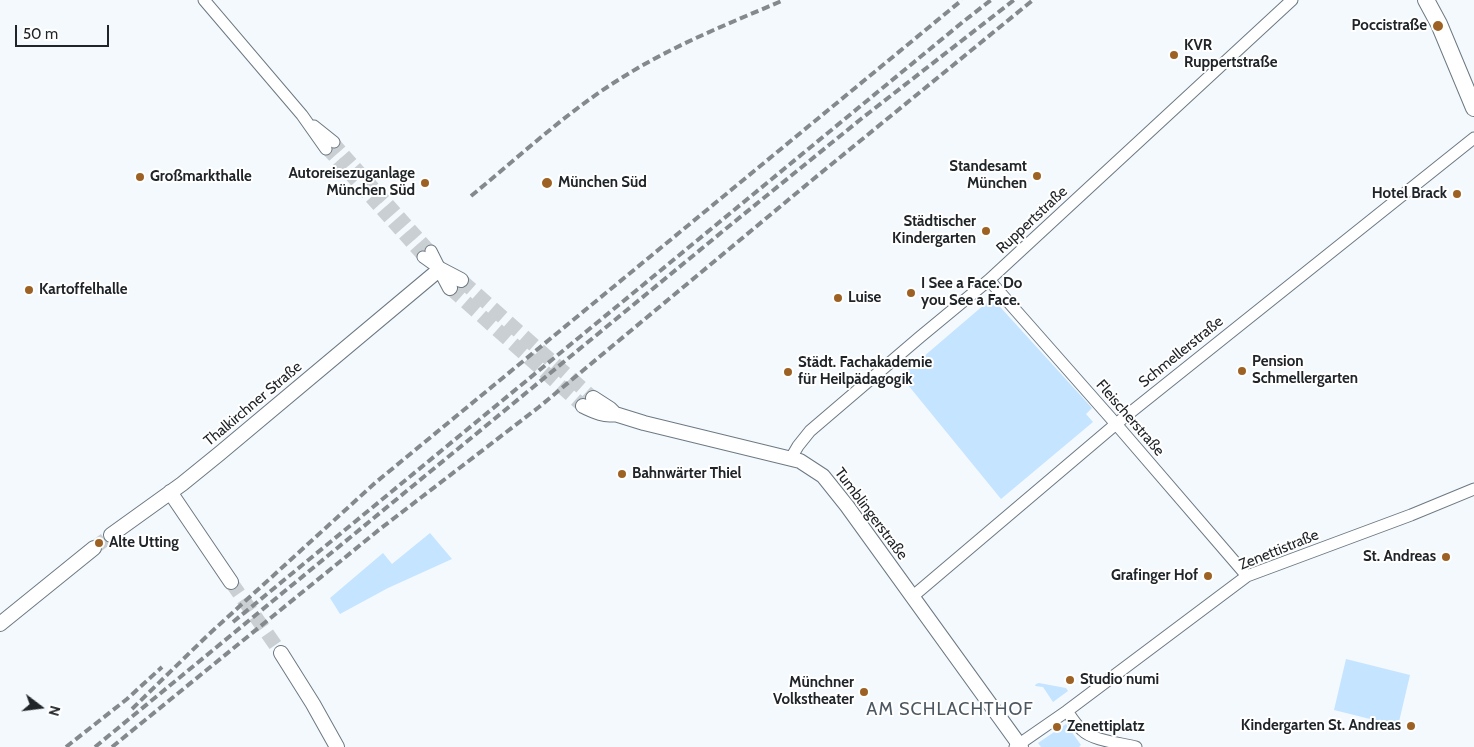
<!DOCTYPE html>
<html>
<head>
<meta charset="utf-8">
<style>
	body { margin:0 }
	#map { position:relative; width:1474px; height:747px; overflow:hidden; background:#f4f9fe; font-family:Cabin,sans-serif }
	canvas { display:block }
	.north { position:absolute; left:15px; top:682px; width:50px; height:50px; -webkit-text-stroke:4px #fff; paint-order:stroke; rotate:105deg; font-size:14px; font-weight:700; line-height:20px; text-align:center; color:#202529 }
	.north::after { content:''; display:block; margin:auto; width:18px; height:22px; background:#202529; clip-path:polygon(50% 0,100% 100%,50% 72%,0 100%) }
	.scale { position:absolute; left:15px; top:25px; width:94px; height:22px; box-sizing:border-box; border:2px solid #202529; border-top:0; padding-left:6px; font-size:15px; line-height:18px; white-space:nowrap; color:#202529; -webkit-text-stroke:4px #fff; paint-order:stroke }
</style>
</head>
<body>
<div id="map">
<canvas width="1474" height="747"></canvas>
<div class="north">N</div>
<div class="scale">50 m</div>
</div>
<script>
const ctx = document.querySelector('canvas').getContext('2d');
ctx.lineJoin = 'round';
function fill(path, color) { ctx.fillStyle = color; ctx.fill(path, 'evenodd'); }
function stroke(path, color, width, dash) { ctx.strokeStyle = color; ctx.lineWidth = width; ctx.lineCap = dash ? 'butt' : 'round'; ctx.setLineDash(dash || []); ctx.stroke(path); }
function drawText(font, color, halo, rows, align = 'center') {
  ctx.font = font + ' Cabin,sans-serif'; ctx.lineWidth = 4; ctx.setLineDash([]); ctx.textBaseline = 'middle'; ctx.strokeStyle = halo; ctx.fillStyle = color; for (const [text, x, y, turn = 0] of rows) {
    ctx.save(); ctx.translate(x, y); ctx.rotate((+turn || 0) * Math.PI / 180); ctx.textAlign = isNaN(turn) ? turn : align; if (halo) ctx.strokeText(text, 0, 0); ctx.fillText(text, 0, 0); ctx.restore();
  }
}
const green = new Path2D(`
	M992,298L1092,408L1086,414L1093,422L1001,499L908,385L902,375Z
	M430,533L452,559L388,588L340,614L330,598L383,553L392,564Z
	M1346,659L1410,675L1398,726L1334,710Z
	M1039,683L1066,688L1068,691L1053,702L1043,687L1035,686L1036,684Z
	M1066,724L1081,745L1079,747H1041L1038,743Z`);
const minorTunnel = new Path2D(`
	M334,142L431,251
	M326,149L423,257`);
const tertiaryTunnel = new Path2D(`
	M461,280L593,398
	M450,288L583,406
	M94,548L111,535
	M231,582L281,653`);
const minor = new Path2D(`
	M204,0L302,115L326,149
	M314,126L334,142
	M431,251L440,269
	M423,257L440,269
	M989,280L1116,424L1247,576
	M791,458L798,446L810,431L920,337L989,280L1292,0
	M912,597L1116,424L1474,138
	M1067,711C1071,717 1076,725 1082,730C1093,741 1121,743 1136,747
	M1015,747L1067,711L1247,576L1411,515L1474,489`);
const tertiary = new Path2D(`
	M440,269L461,280
	M440,269L450,288
	M593,398L610,409L615,414
	M583,406C594,411 603,416 615,414L644,423L800,461L823,476L847,506L1021,747
	M170,492L231,582
	M111,535L182,484L219,454L440,269
	M0,624L94,548
	M281,653L313,704L337,747`);
const secondary = new Path2D(`
	M1426,0L1439,24L1474,108`);
const rail = new Path2D(`
	M471,196C521,155 569,110 623,77C674,45 730,23 784,0
	M233,622L964,21L991,0
	M132,709L208,635L375,483L962,0
	M66,747L127,699L162,667
	M95,747L728,227L861,119L1014,0
	M112,747L380,529L539,407L811,181L1033,0`);
const markers = [
	[1438,26,6,"#9d6223"],
	[1174,55,5,"#9d6223"],
	[1037,176,5,"#9d6223"],
	[140,177,5,"#9d6223"],
	[425,183,5,"#9d6223"],
	[547,183,6,"#9d6223"],
	[1457,194,5,"#9d6223"],
	[986,231,5,"#9d6223"],
	[29,290,5,"#9d6223"],
	[911,293,5,"#9d6223"],
	[838,298,5,"#9d6223"],
	[1242,371,5,"#9d6223"],
	[788,372,5,"#9d6223"],
	[622,474,5,"#9d6223"],
	[99,543,5,"#9d6223"],
	[1446,557,5,"#9d6223"],
	[1208,576,5,"#9d6223"],
	[1070,680,5,"#9d6223"],
	[864,692,5,"#9d6223"],
	[1411,726,5,"#9d6223"],
	[1057,727,5,"#9d6223"]
];
const poiNames = [
	["Poccistraße",1427,26,"right"],
	["KVR",1184,46],
	["Ruppertstraße",1184,63],
	["Standesamt",1027,167,"right"],
	["München",1027,184,"right"],
	["Autoreisezuganlage",415,174,"right"],
	["München Süd",415,191,"right"],
	["Großmarkthalle",150,177],
	["München Süd",558,183],
	["Hotel Brack",1447,194,"right"],
	["Städtischer",976,222,"right"],
	["Kindergarten",976,239,"right"],
	["I See a Face. Do",921,284],
	["you See a Face.",921,301],
	["Kartoffelhalle",39,290],
	["Luise",848,298],
	["Pension",1252,362],
	["Schmellergarten",1252,379],
	["Städt. Fachakademie",798,363],
	["für Heilpädagogik",798,380],
	["Bahnwärter Thiel",632,474],
	["Alte Utting",109,543],
	["St. Andreas",1436,557,"right"],
	["Grafinger Hof",1198,576,"right"],
	["Studio numi",1080,680],
	["Münchner",854,683,"right"],
	["Volkstheater",854,700,"right"],
	["Kindergarten St. Andreas",1401,726,"right"],
	["Zenettiplatz",1067,727]
];
const streetNames = [
	["Ruppertstraße",1032,220,-43],
	["Schmellerstraße",1181,352,-39],
	["Thalkirchner Straße",253,404,-40],
	["Fleischerstraße",1130,418,49],
	["Tumblingerstraße",871,514,53],
	["Zenettistraße",1279,550,-22]
];
const quarterNames = [
	["AM SCHLACHTHOF",950,710]
];
fill(green, '#c4e4ff');
stroke(minorTunnel, '#cacfd3', 11, [11, 5.5]);
stroke(tertiaryTunnel, '#cacfd3', 14, [14, 7]);
stroke(minor, '#6c7983', 13);
stroke(tertiary, '#6c7983', 16);
stroke(secondary, '#6c7983', 18);
stroke(minor, '#fff', 11);
stroke(tertiary, '#fff', 14);
stroke(secondary, '#fff', 16);
stroke(rail, '#84898d', 4, [8, 4]);
for (const [x, y, r, color] of markers) { const dot = new Path2D(); dot.arc(x, y, r, 0, 2 * Math.PI); ctx.fillStyle = color; ctx.fill(dot); stroke(dot, '#fff', 2); }
drawText('bold 15px', '#202529', '#fff', poiNames, 'left');
drawText('15px', '#202529', '#fff', streetNames);
ctx.letterSpacing = '1px';
drawText('18px', '#4d5962', '#fff', quarterNames);
ctx.letterSpacing = '0px';
</script>
</body>
</html>
